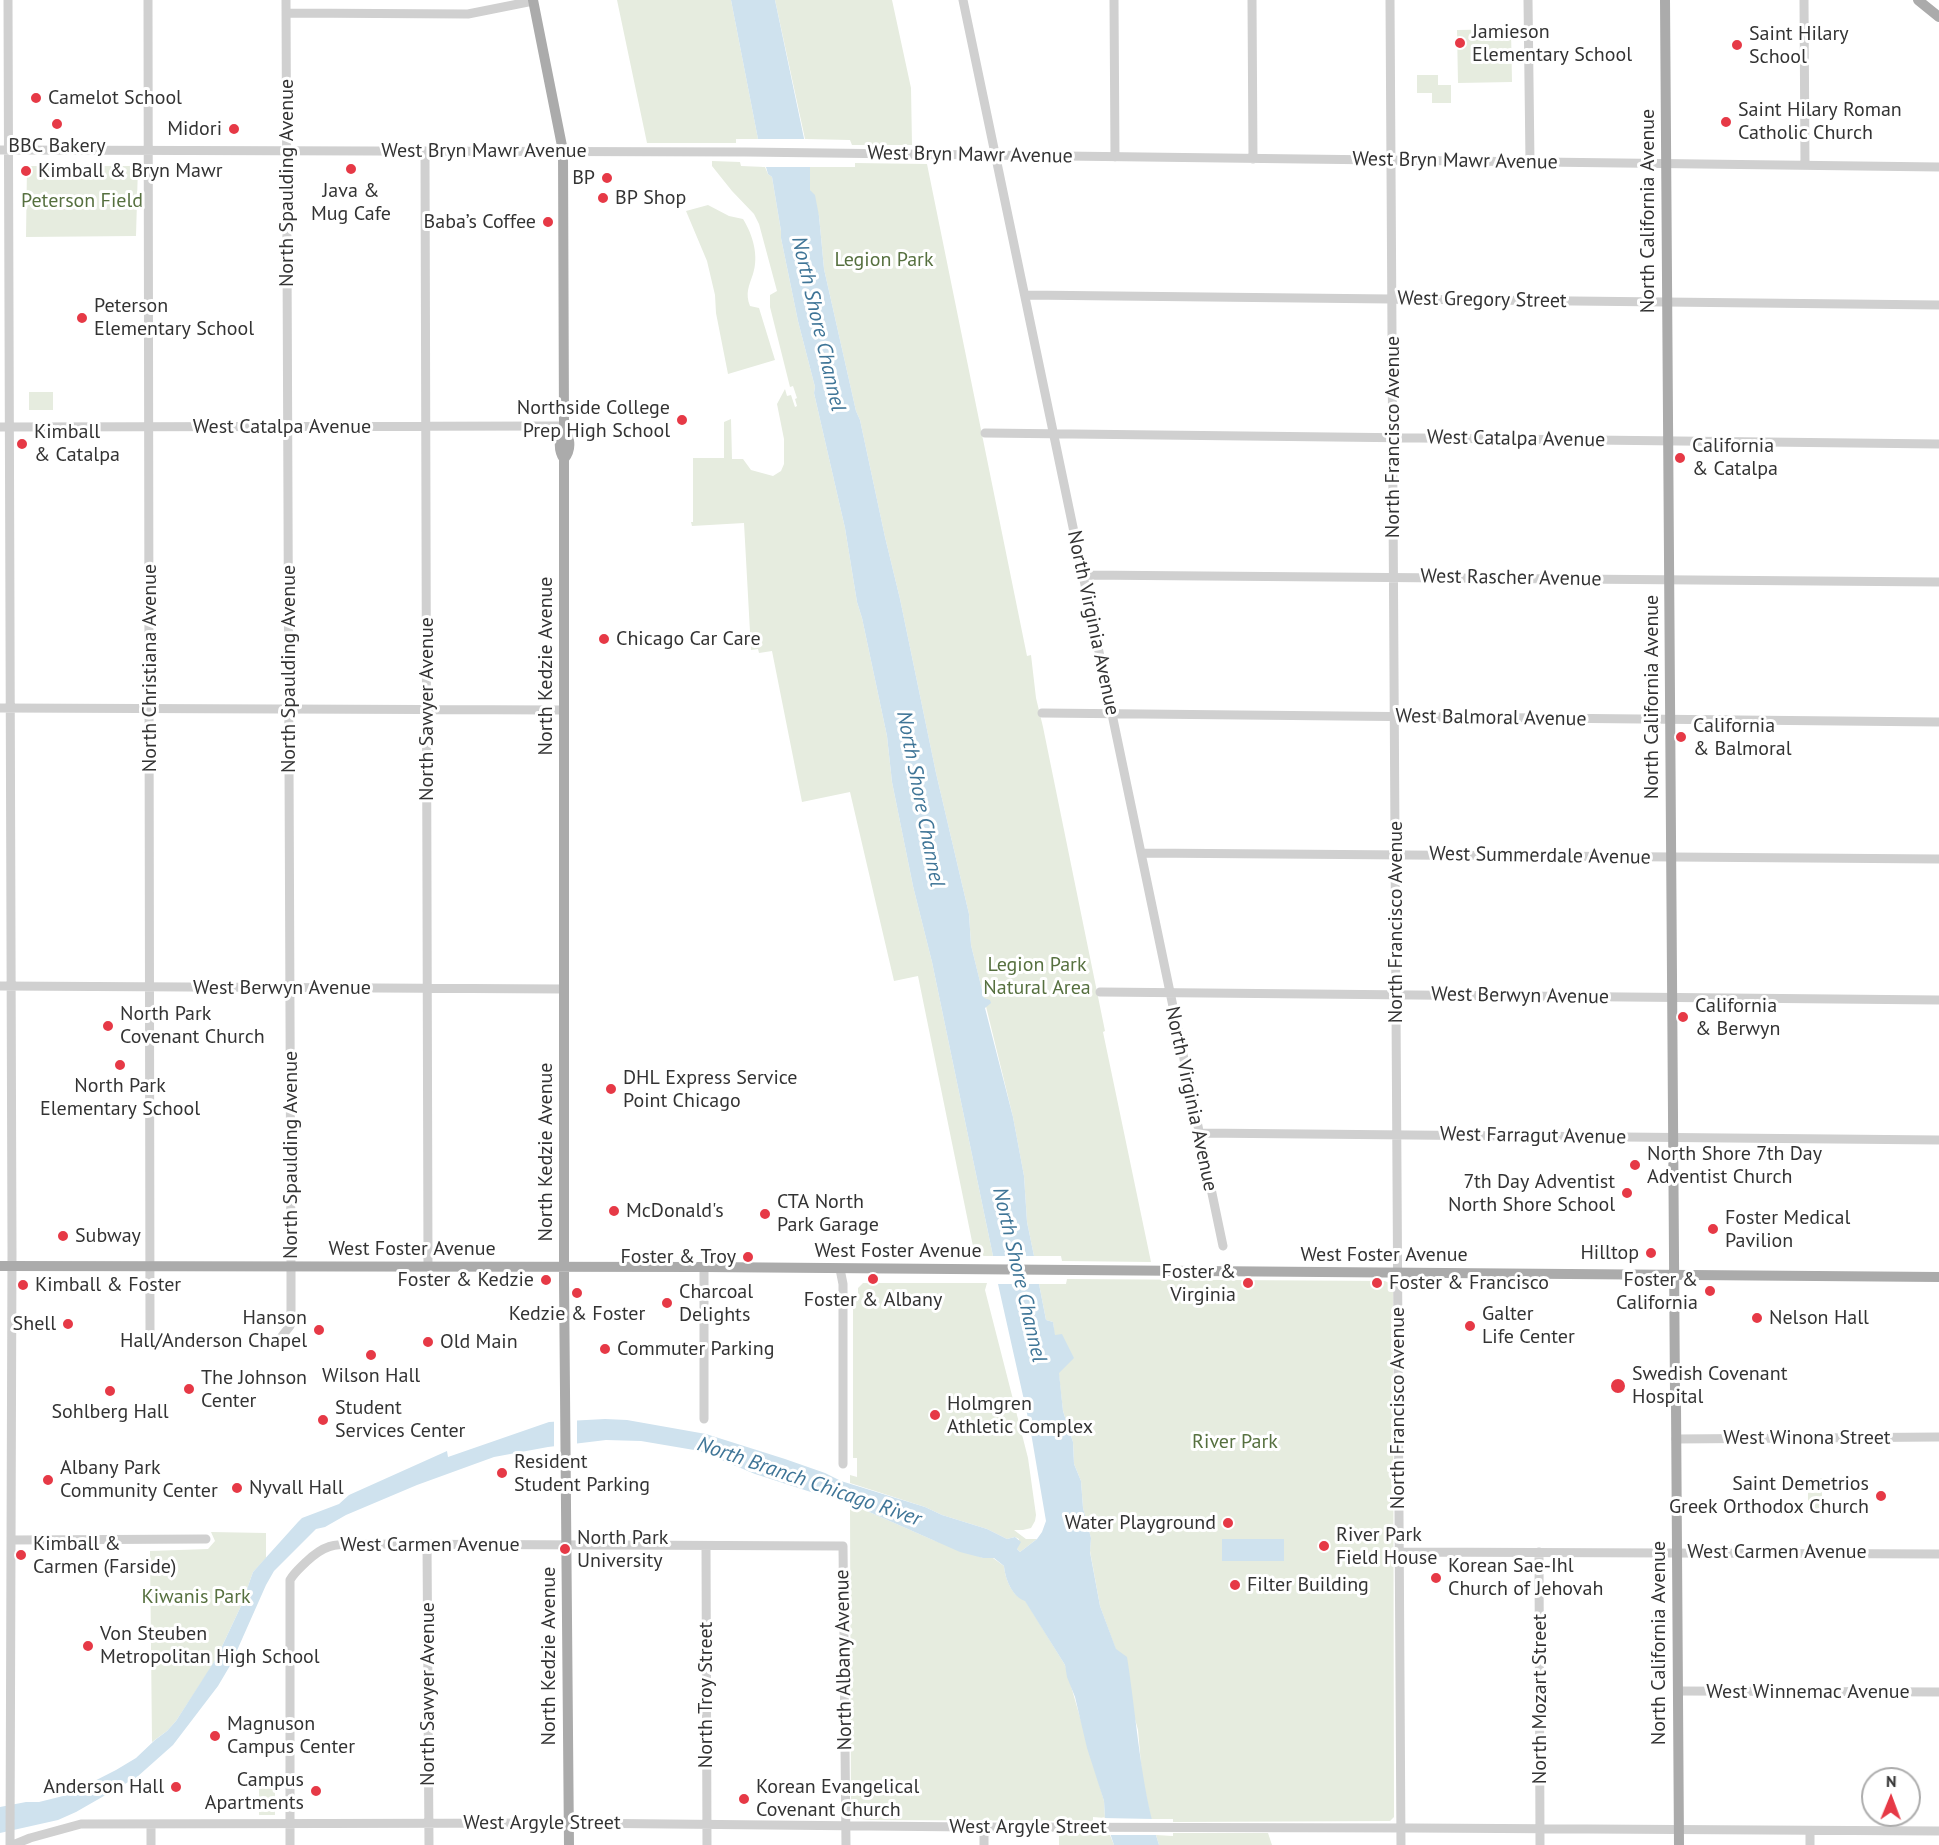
<!DOCTYPE html>
<html>
<head>
<meta charset="utf-8">
<style>
	body { margin:0 }
	#map { position:relative; width:1939px; height:1845px; overflow:hidden; background:#fff; font-family:"PT Sans",sans-serif }
	canvas { display:block }
	.north { position:absolute; left:1861px; top:1767px; width:60px; height:60px; box-sizing:border-box; background:#fff; border:2px solid #adadad; border-radius:50%; rotate:1deg; font-size:16px; font-weight:700; line-height:24px; text-align:center; color:#333 }
	.north::after { content:''; display:block; margin:auto; width:21px; height:27px; background:#e63946; clip-path:polygon(50% 0,100% 100%,50% 72%,0 100%) }
</style>
</head>
<body>
<div id="map">
<canvas width="1939" height="1845"></canvas>
<div class="north">N</div>
</div>
<script>
const ctx = document.querySelector('canvas').getContext('2d');
ctx.lineJoin = 'round';
function fill(path, color) { ctx.fillStyle = color; ctx.fill(path, 'evenodd'); }
function stroke(path, color, width, dash) { ctx.strokeStyle = color; ctx.lineWidth = width; ctx.lineCap = dash ? 'butt' : 'round'; ctx.setLineDash(dash || []); ctx.stroke(path); }
function drawText(font, color, halo, rows, align = 'center') {
  ctx.font = font + ' "PT Sans",sans-serif'; ctx.lineWidth = 6; ctx.setLineDash([]); ctx.textBaseline = 'middle'; ctx.strokeStyle = halo; ctx.fillStyle = color; for (const [text, x, y, turn = 0] of rows) {
    ctx.save(); ctx.translate(x, y); ctx.rotate((+turn || 0) * Math.PI / 180); ctx.textAlign = isNaN(turn) ? turn : align; if (halo) ctx.strokeText(text, 0, 0); ctx.fillText(text, 0, 0); ctx.restore();
  }
}
const green = new Path2D(`
	M617,0H731L758,139H736V143H647Z
	M775,0H892L911,88L912,145H852L850,140L805,139Z
	M1511,29L1512,82L1458,83L1457,30Z
	M1417,75H1438V85H1451V103H1432V93H1417Z
	M712,161L740,162L741,166L765,167L768,174L772,177L781,231V238L798,321L815,387L814,393L845,528L857,602L862,618L887,736L892,782L913,886L932,962L993,1256H975L918,976L894,981L850,792L802,802L772,651L759,653L758,649L751,650L744,523L692,526L691,522H693V458H724V422L731,419L732,459H743L751,470L773,476L781,471L784,464V439L777,404L785,389L787,396L791,395L795,407L797,406L795,399L797,398L793,386L790,387L770,307V295L777,291L759,224L754,214L732,191L712,166Z
	M855,163L927,164L1027,656L1031,655L1036,698L1043,727L1105,1031L1103,1032L1151,1262L1062,1261L1061,1256H1034L1027,1222L1024,1176L1013,1117L971,945L969,914L936,773L900,599L885,537L860,420L856,411L824,269L819,216L810,190V167H855Z
	M27,166H138L136,236L26,237Z
	M708,205L729,216L743,219C753,235 759,256 753,274C749,286 745,293 750,306L759,308L775,360L728,374L716,313L715,295L707,261L686,211Z
	M29,392H53V410H29Z
	M1067,1279L1385,1281L1393,1285L1394,1817L1390,1821L1173,1822V1819H1151L1142,1775L1138,1730L1116,1650L1100,1606L1090,1551L1091,1538L1083,1508L1081,1481L1074,1464L1073,1442L1063,1411L1053,1322L1046,1320L1039,1284H1066Z
	M863,1283H987L985,1290L1028,1458L1036,1515L1035,1521L1031,1528L1023,1530H1014L1026,1539H1037L1020,1552L1017,1549L1019,1539L1015,1537L1007,1539L987,1529L942,1515L925,1507L850,1483V1475L857,1477V1458H853V1302L858,1301V1288Z
	M1808,1478H1822V1512H1808Z
	M850,1501L858,1507L933,1540L983,1558H993L1004,1566C1005,1578 1012,1597 1025,1600L1065,1665L1104,1801L1105,1818L1093,1817V1821L871,1820L851,1818Z
	M211,1532L266,1533V1558L253,1572L241,1606L217,1657L208,1672L176,1721L167,1731L152,1742L150,1551L208,1549L215,1541Z
	M259,1786H275V1815H259Z
	M1059,1832H1093V1835H1110L1114,1845H1059Z
	M1173,1833H1268L1272,1845H1159L1156,1835L1173,1836Z`);
const water = new Path2D(`
	M731,0H775L810,167V190L815,195L819,216L824,269L856,411L860,420L885,537L900,599L936,773L969,914L971,945L984,998L990,1000L991,1003L985,1008L1013,1117L1024,1176L1027,1222L1034,1256H1027L1032,1284H1039L1046,1320L1053,1322L1055,1335L1062,1334L1074,1358L1059,1373L1063,1411L1073,1442L1074,1464L1081,1481L1083,1508L1091,1538L1090,1552L1100,1606L1116,1649L1127,1657C1137,1720 1140,1784 1159,1845H1114L1105,1818L1104,1801L1087,1748L1075,1697L1067,1677L1065,1665L1025,1601C1012,1597 1005,1578 1004,1566L994,1558H983L960,1552L858,1507L844,1499L817,1494L755,1474L700,1451L641,1441L606,1440L548,1447L494,1457L417,1485L346,1515L325,1527L316,1529L274,1571L266,1585L231,1664L218,1686L173,1745L137,1777L76,1812L58,1820L0,1833V1807L26,1802H39L67,1795L116,1770L136,1758L155,1740L167,1731L176,1721L217,1657L241,1606L253,1572L298,1522L302,1518L339,1504L349,1495L447,1451L448,1457L549,1422L605,1419L627,1420L706,1434L785,1459L825,1473L841,1481L925,1507L942,1515L987,1529L1007,1539L1015,1537L1021,1542L1017,1549L1020,1552L1037,1539L1042,1532L1046,1521L1030,1427L998,1284H1006L1001,1256H993L932,962L913,886L892,782L887,736L862,618L857,602L845,528L814,393L815,387L798,321L781,238V231L772,177L768,174L758,139Z
	M1222,1539H1284V1561H1222Z`);
const pier = new Path2D(`
	M755,139H808L813,167H762Z
	M989,1256H1037L1035,1259H1030L1035,1281L1040,1282L1042,1284H995L997,1281H1003L998,1259H992Z
	M577,1417V1447L554,1450V1419Z
	M1102,1818L1154,1819L1159,1835H1107Z`);
const minor = new Path2D(`
	M8,0L12,1251L10,1845
	M148,0L150,1335
	M963,0L1223,1246
	M1114,0L1115,157
	M1252,0L1253,159
	M1390,0L1401,1845
	M1528,0L1530,162
	M1804,0L1805,165
	M286,13L468,14L533,1
	M0,150L746,152L1939,167
	M425,151L428,1267
	M1025,295L1939,305
	M0,427L564,426
	M985,433L1939,444
	M1083,575L1939,582
	M0,708L564,710
	M1042,713L1939,722
	M1142,853L1939,859
	M0,986L564,989
	M1100,992L1939,1000
	M1199,1133L1939,1140
	M840,1269L843,1284V1464
	M282,1336L290,1326L291,1320V1267L286,0
	M704,1419V1267
	M1676,1439L1939,1437
	M12,1540L206,1539
	M427,1544L429,1845
	M706,1546L707,1845
	M1399,1552L1939,1554
	M1539,1552L1540,1845
	M1678,1691L1939,1692
	M984,1827V1845
	M1810,1831V1845
	M13,1845L30,1838L81,1824L568,1823L971,1827L1412,1828L1939,1831
	M151,1845V1824
	M290,1845V1580C294,1573 300,1568 306,1562C324,1545 333,1544 357,1544L843,1546L846,1845`);
const major = new Path2D(`
	M533,0L563,151L564,426C560,437 557,449 564,459V1279L569,1845
	M1665,0L1675,1394
	M1918,0L1939,17
	M564,426C569,437 573,448 564,459
	M0,1266L704,1267L1939,1277
	M1676,1404L1679,1845`);
const markers = [
	[1460,43,6,"#e63946"],
	[1737,45,6,"#e63946"],
	[36,98,6,"#e63946"],
	[1726,122,6,"#e63946"],
	[57,124,6,"#e63946"],
	[234,129,6,"#e63946"],
	[351,169,6,"#e63946"],
	[26,171,6,"#e63946"],
	[607,178,6,"#e63946"],
	[603,198,6,"#e63946"],
	[548,222,6,"#e63946"],
	[82,318,6,"#e63946"],
	[682,420,6,"#e63946"],
	[22,444,6,"#e63946"],
	[1680,458,6,"#e63946"],
	[604,639,6,"#e63946"],
	[1681,737,6,"#e63946"],
	[1683,1017,6,"#e63946"],
	[108,1026,6,"#e63946"],
	[120,1065,6,"#e63946"],
	[611,1089,6,"#e63946"],
	[1635,1165,6,"#e63946"],
	[1627,1193,6,"#e63946"],
	[614,1211,6,"#e63946"],
	[765,1214,6,"#e63946"],
	[1713,1229,6,"#e63946"],
	[63,1236,6,"#e63946"],
	[1651,1253,6,"#e63946"],
	[748,1257,6,"#e63946"],
	[873,1279,6,"#e63946"],
	[546,1280,6,"#e63946"],
	[1248,1283,6,"#e63946"],
	[1377,1283,6,"#e63946"],
	[23,1285,6,"#e63946"],
	[1710,1291,6,"#e63946"],
	[577,1293,6,"#e63946"],
	[667,1303,6,"#e63946"],
	[1757,1318,6,"#e63946"],
	[68,1324,6,"#e63946"],
	[1470,1326,6,"#e63946"],
	[319,1330,6,"#e63946"],
	[428,1342,6,"#e63946"],
	[605,1349,6,"#e63946"],
	[371,1355,6,"#e63946"],
	[1618,1386,8,"#e63946"],
	[189,1389,6,"#e63946"],
	[110,1391,6,"#e63946"],
	[935,1415,6,"#e63946"],
	[323,1420,6,"#e63946"],
	[502,1473,6,"#e63946"],
	[48,1480,6,"#e63946"],
	[237,1488,6,"#e63946"],
	[1881,1496,6,"#e63946"],
	[1228,1523,6,"#e63946"],
	[1324,1546,6,"#e63946"],
	[565,1549,6,"#e63946"],
	[21,1555,6,"#e63946"],
	[1436,1578,6,"#e63946"],
	[1235,1585,6,"#e63946"],
	[88,1646,6,"#e63946"],
	[215,1736,6,"#e63946"],
	[176,1787,6,"#e63946"],
	[316,1791,6,"#e63946"],
	[744,1799,6,"#e63946"]
];
const poiNames = [
	["Jamieson",1472,32],
	["Elementary School",1472,55],
	["Saint Hilary",1749,34],
	["School",1749,57],
	["Camelot School",48,98],
	["Saint Hilary Roman",1738,110],
	["Catholic Church",1738,133],
	["Midori",222,129,"right"],
	["BBC Bakery",57,146,"center"],
	["Kimball & Bryn Mawr",38,171],
	["BP",595,178,"right"],
	["Java &",351,191,"center"],
	["Mug Cafe",351,214,"center"],
	["BP Shop",615,198],
	["Baba’s Coffee",536,222,"right"],
	["Peterson",94,306],
	["Elementary School",94,329],
	["Northside College",670,408,"right"],
	["Prep High School",670,431,"right"],
	["Kimball",34,432],
	["& Catalpa",34,455],
	["California",1692,446],
	["& Catalpa",1692,469],
	["Chicago Car Care",616,639],
	["California",1693,726],
	["& Balmoral",1693,749],
	["California",1695,1006],
	["& Berwyn",1695,1029],
	["North Park",120,1014],
	["Covenant Church",120,1037],
	["DHL Express Service",623,1078],
	["Point Chicago",623,1101],
	["North Park",120,1086,"center"],
	["Elementary School",120,1109,"center"],
	["North Shore 7th Day",1647,1154],
	["Adventist Church",1647,1177],
	["7th Day Adventist",1615,1182,"right"],
	["North Shore School",1615,1205,"right"],
	["CTA North",777,1202],
	["Park Garage",777,1225],
	["McDonald's",626,1211],
	["Foster Medical",1725,1218],
	["Pavilion",1725,1241],
	["Subway",75,1236],
	["Hilltop",1639,1253,"right"],
	["Foster & Troy",736,1257,"right"],
	["Foster &",1236,1272,"right"],
	["Virginia",1236,1295,"right"],
	["Foster & Kedzie",534,1280,"right"],
	["Foster &",1698,1280,"right"],
	["California",1698,1303,"right"],
	["Foster & Francisco",1389,1283],
	["Kimball & Foster",35,1285],
	["Charcoal",679,1292],
	["Delights",679,1315],
	["Foster & Albany",873,1300,"center"],
	["Kedzie & Foster",577,1314,"center"],
	["Galter",1482,1314],
	["Life Center",1482,1337],
	["Hanson",307,1318,"right"],
	["Hall/Anderson Chapel",307,1341,"right"],
	["Nelson Hall",1769,1318],
	["Shell",56,1324,"right"],
	["Old Main",440,1342],
	["Commuter Parking",617,1349],
	["Swedish Covenant",1632,1374],
	["Hospital",1632,1397],
	["Wilson Hall",371,1376,"center"],
	["The Johnson",201,1378],
	["Center",201,1401],
	["Holmgren",947,1404],
	["Athletic Complex",947,1427],
	["Student",335,1408],
	["Services Center",335,1431],
	["Sohlberg Hall",110,1412,"center"],
	["Resident",514,1462],
	["Student Parking",514,1485],
	["Albany Park",60,1468],
	["Community Center",60,1491],
	["Saint Demetrios",1869,1484,"right"],
	["Greek Orthodox Church",1869,1507,"right"],
	["Nyvall Hall",249,1488],
	["Water Playground",1216,1523,"right"],
	["River Park",1336,1535],
	["Field House",1336,1558],
	["North Park",577,1538],
	["University",577,1561],
	["Kimball &",33,1544],
	["Carmen (Farside)",33,1567],
	["Korean Sae-Ihl",1448,1566],
	["Church of Jehovah",1448,1589],
	["Filter Building",1247,1585],
	["Von Steuben",100,1634],
	["Metropolitan High School",100,1657],
	["Magnuson",227,1724],
	["Campus Center",227,1747],
	["Campus",304,1780,"right"],
	["Apartments",304,1803,"right"],
	["Anderson Hall",164,1787,"right"],
	["Korean Evangelical",756,1787],
	["Covenant Church",756,1810]
];
const streetNames = [
	["West Bryn Mawr Avenue",484,151],
	["West Bryn Mawr Avenue",970,155,1],
	["West Bryn Mawr Avenue",1455,161,1],
	["North Spaulding Avenue",287,183,-90],
	["North California Avenue",1648,211,-90],
	["West Gregory Street",1482,300,1],
	["West Catalpa Avenue",282,427],
	["North Francisco Avenue",1393,437,-90],
	["West Catalpa Avenue",1516,439,1],
	["West Rascher Avenue",1511,578,1],
	["North Virginia Avenue",1093,623,78],
	["North Kedzie Avenue",546,666,-90],
	["North Christiana Avenue",150,668,-90],
	["North Spaulding Avenue",289,669,-90],
	["North California Avenue",1652,697,-90],
	["North Sawyer Avenue",427,709,-90],
	["West Balmoral Avenue",1491,718,1],
	["West Summerdale Avenue",1540,856,1],
	["North Francisco Avenue",1396,922,-90],
	["West Berwyn Avenue",282,988],
	["West Berwyn Avenue",1520,996,1],
	["North Virginia Avenue",1191,1099,78],
	["West Farragut Avenue",1533,1136,1],
	["North Kedzie Avenue",546,1152,-90],
	["North Spaulding Avenue",291,1155,-90],
	["West Foster Avenue",412,1249],
	["West Foster Avenue",898,1251],
	["West Foster Avenue",1384,1255],
	["North Francisco Avenue",1398,1408,-90],
	["West Winona Street",1807,1438],
	["West Carmen Avenue",430,1545],
	["West Carmen Avenue",1777,1552],
	["North California Avenue",1659,1643,-90],
	["North Kedzie Avenue",549,1656,-90],
	["North Albany Avenue",844,1660,-91],
	["West Winnemac Avenue",1808,1692],
	["North Sawyer Avenue",428,1694,-90],
	["North Troy Street",706,1695,-90],
	["North Mozart Street",1540,1699,-90],
	["West Argyle Street",542,1823],
	["West Argyle Street",1028,1827]
];
const parkNames = [
	["Peterson Field",82,201],
	["Legion Park",884,260],
	["Legion Park",1037,965],
	["Natural Area",1037,988],
	["River Park",1235,1442],
	["Kiwanis Park",196,1597]
];
const waterNames = [
	["North Shore Channel",818,324,77],
	["North Shore Channel",920,799,79],
	["North Shore Channel",1019,1275,77],
	["North Branch Chicago River",809,1482,19]
];
fill(green, '#e6ecdf');
fill(water, '#cfe2ee');
fill(pier, '#fff');
stroke(minor, '#d0d0d0', 9);
stroke(major, '#ababab', 10);
for (const [x, y, r, color] of markers) { const dot = new Path2D(); dot.arc(x, y, r, 0, 2 * Math.PI); ctx.fillStyle = color; ctx.fill(dot); stroke(dot, '#fff', 2); }
drawText('20px', '#333', '#fff', poiNames, 'left');
drawText('20px', '#333', '#fff', streetNames);
drawText('20px', '#56703f', '#fff', parkNames);
drawText('italic 21px', '#3f7597', '#fff', waterNames);
</script>
</body>
</html>
